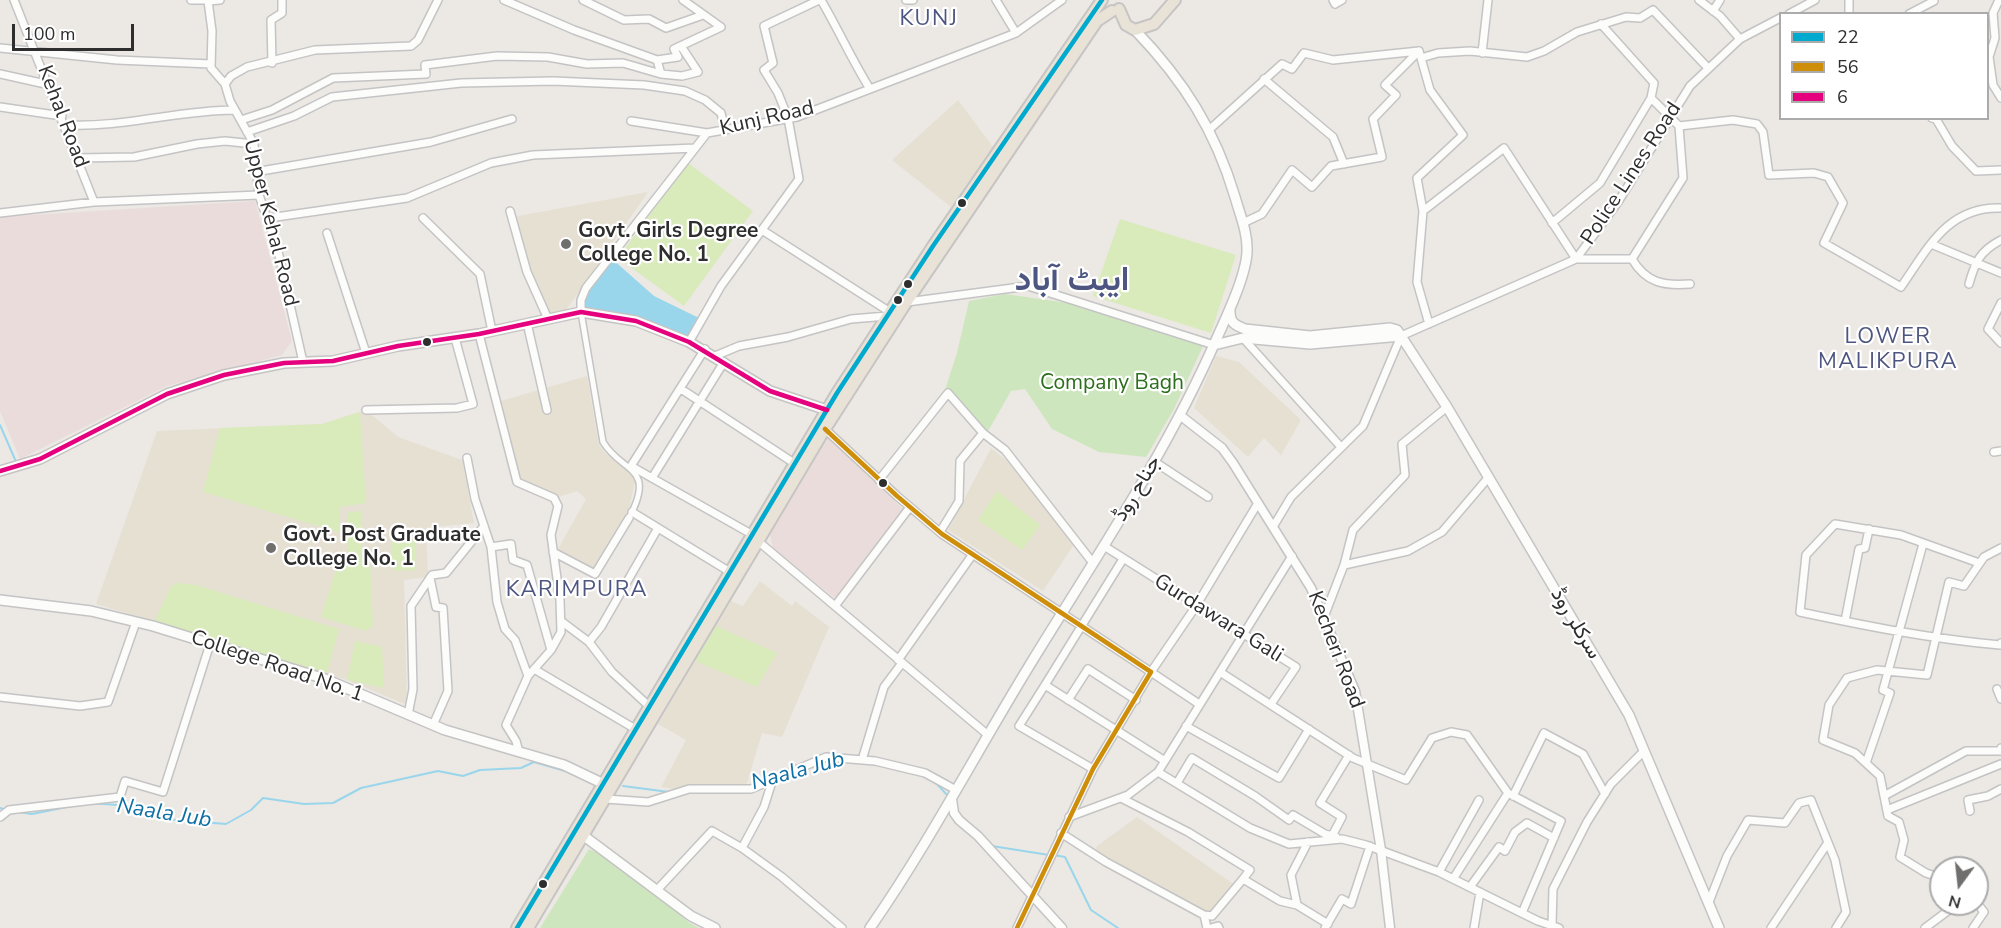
<!DOCTYPE html>
<html>
<head>
<meta charset="utf-8">
<style>
	body { margin:0 }
	#map { position:relative; width:2001px; height:928px; overflow:hidden; background:#ece8e4; font-family:"Nunito Sans",sans-serif }
	canvas { display:block }
	.legend { position:absolute; left:1779px; top:12px; width:210px; height:108px; box-sizing:border-box; background:#fff; border:2px solid #ababab; margin:0; padding:8px 10px; list-style:none; font-size:18px; color:#2e2e2e }
	.legend li { display:flex; align-items:center; gap:12px; height:30px }
	.legend b { width:30px; border:2px solid #ababab }
	.north { position:absolute; left:1929px; top:856px; width:60px; height:60px; box-sizing:border-box; background:#fff; border:2px solid #ababab; border-radius:50%; rotate:195deg; font-size:16px; font-weight:700; line-height:24px; text-align:center; color:#2e2e2e }
	.north::after { content:''; display:block; margin:auto; width:21px; height:27px; background:#706f6e; clip-path:polygon(50% 0,100% 100%,50% 72%,0 100%) }
	.scale { position:absolute; left:12px; top:24px; width:122px; height:27px; box-sizing:border-box; border:3px solid #2e2e2e; border-top:0; padding-left:8px; font-size:18px; line-height:21px; white-space:nowrap; color:#2e2e2e; -webkit-text-stroke:4px #fff; paint-order:stroke }
</style>
</head>
<body>
<div id="map">
<canvas width="2001" height="928"></canvas>
<ul class="legend">
<li><b style="height:8px;background:#00a9ce"></b>22</li>
<li><b style="height:8px;background:#cf8e09"></b>56</li>
<li><b style="height:8px;background:#e5007d"></b>6</li>
</ul>
<div class="north">N</div>
<div class="scale">100 m</div>
</div>
<script>
const ctx = document.querySelector('canvas').getContext('2d');
ctx.lineJoin = 'round';
function fill(path, color) { ctx.fillStyle = color; ctx.fill(path, 'evenodd'); }
function stroke(path, color, width, dash) { ctx.strokeStyle = color; ctx.lineWidth = width; ctx.lineCap = dash ? 'butt' : 'round'; ctx.setLineDash(dash || []); ctx.stroke(path); }
function drawText(font, color, halo, rows, align = 'center') {
  ctx.font = font + ' "Nunito Sans",Vazirmatn,sans-serif'; ctx.lineWidth = 4.5; ctx.setLineDash([]); ctx.textBaseline = 'middle'; ctx.strokeStyle = halo; ctx.fillStyle = color; for (const [text, x, y, turn = 0] of rows) {
    ctx.save(); ctx.translate(x, y); ctx.rotate((+turn || 0) * Math.PI / 180); ctx.textAlign = isNaN(turn) ? turn : align; if (halo) ctx.strokeText(text, 0, 0); ctx.fillText(text, 0, 0); ctx.restore();
  }
}
const education = new Path2D(`
	M958,100L993,147L951,207L892,160Z
	M648,192L564,313L548,316L528,271L513,217Z
	M1216,356L1239,362L1301,420L1281,455L1264,438L1248,457L1194,408Z
	M587,376L599,445L605,453L631,472L635,481L629,510L594,572L558,549L586,499L577,491L558,497L522,482L517,474L512,446L508,447L494,403Z
	M366,410L398,437L462,460L474,523L426,528L428,577L404,580L407,705L347,680L96,604L157,431L322,424Z
	M991,448L1006,460L1075,543L1043,591L948,530Z
	M760,581L792,606L795,601L829,627L782,737L762,733L746,786L683,790L661,787L686,740L658,724L731,601L743,606Z
	M1137,817L1235,885L1211,915L1138,879L1094,853L1097,846Z`);
const medical = new Path2D(`
	M255,201L292,341L282,355L167,386L20,459L0,411V217Z
	M828,438L906,512L841,603L773,548L770,534Z`);
const green = new Path2D(`
	M1005,294L1082,305L1204,344L1174,409L1146,457L1099,452L1052,429L1025,389L1011,391L987,433L945,390L957,353L969,301Z
	M589,849L622,864L688,922L699,928H540Z`);
const pitch = new Path2D(`
	M688,163L753,211L684,306L618,258Z
	M1120,219L1236,255L1211,333L1093,296Z
	M360,412L366,503L339,507V532L203,492L220,428L322,424Z
	M997,491L1040,525L1022,550L978,520Z
	M361,511L362,557H370L373,626L366,631L321,617L339,560L347,559V513Z
	M415,539L416,570L393,571L391,541Z
	M176,583L196,585L339,629L327,673L155,621L170,588Z
	M716,626L777,653L757,687L695,661Z
	M355,641L382,647L384,688L347,680Z`);
const water = new Path2D(`
	M611,258L654,296L699,318L689,338L583,310C583,289 599,274 611,258Z`);
const stream = new Path2D(`
	M0,425L17,464
	M935,782L949,797
	M623,786L669,792
	M89,803L118,805L165,819L226,824L251,810L263,798L304,804L333,803L361,788L438,771L463,776L480,770L521,768L534,762L572,773
	M0,808L7,810
	M18,812L32,814L72,806
	M992,846L1049,855
	M1054,855L1065,857L1091,910L1118,928`);
const pedestrian = new Path2D(`
	M581,312L603,442C622,473 655,466 631,514`);
const minor = new Path2D(`
	M14,0L94,202
	M191,0H208
	M220,0L208,1L212,31L211,68L225,84
	M504,0L574,30L657,60
	M583,0L624,20L649,19L666,28L703,15
	M821,0C838,29 852,60 870,89
	M906,0H913
	M996,0L1016,33
	M1333,0L1335,4L1342,0
	M1699,0L1720,16L1740,39
	M1999,0L1993,13L1995,38L1989,57L1993,85L2001,98
	M1713,11L1720,0
	M1789,14L1815,0
	M1849,14V0
	M1909,14L1934,1
	M1601,24L1654,83L1651,98L1679,126L1733,120L1757,124L1763,132L1769,175L1814,173L1828,177L1843,203L1824,243L1901,287C1928,248 1948,206 2001,208
	M681,46L698,72L682,76L661,74L657,60L678,57L674,49L721,27L683,0
	M0,48L117,60L211,64
	M1482,53L1488,0
	M1421,58L1438,53L1470,51L1527,57L1544,51L1577,32L1626,17L1640,18L1653,10L1708,68
	M272,63L271,20L282,13V0
	M0,74L50,85
	M1264,79L1333,137L1344,164
	M0,107L62,116
	M1932,118L1936,119L1952,146L1976,171L2001,170
	M241,120L272,110L333,78L426,74L425,65L497,56L548,57L587,64L623,63L661,74
	M631,121L707,133
	M65,125C123,128 178,110 235,110
	M1210,129L1282,64L1292,69L1304,53L1333,60L1419,51L1430,90L1463,135L1417,178L1423,211L1417,282L1429,324
	M247,132L294,116L332,97L461,83L553,81L644,85L685,91L705,100L721,113L725,129
	M78,158L134,157L197,144L225,141L254,144
	M255,172L431,142L512,119
	M510,211L527,272L548,319
	M1423,211L1504,148L1576,259H1632
	M0,213L94,202L259,195
	M269,218L407,198L491,163L533,155L695,148
	M423,218L480,274L492,331
	M1243,223L1262,214L1292,170L1312,187L1331,166L1382,157L1373,119L1396,95L1385,85L1419,51
	M1552,223L1600,183L1651,98
	M762,230L890,312
	M327,233L366,353
	M1931,244L2001,273
	M1632,259L1683,178L1679,126
	M1632,259C1646,283 1664,286 1690,284
	M1969,284C1975,262 1980,251 2001,240
	M907,302L1028,286L1214,345
	M2001,303L1988,329L2001,343
	M581,312V300L586,288L707,133L797,117L1016,33L1062,0
	M527,323L547,410
	M479,334L517,482L554,498L558,506L551,535L560,600L561,632L551,650L528,676
	M1243,338L1341,447
	M689,342L721,286L799,179L788,118L778,93L764,70L773,63L764,26L819,0
	M705,349L631,466L652,478L724,362
	M715,356L739,346L788,337L851,319L887,316
	M303,362L277,247L259,195L254,144L230,101L225,84L231,76L247,67L315,50L411,46L418,40L438,0
	M681,389L794,463
	M366,410L457,408L473,404L455,338
	M825,429L897,496L942,534L1151,672L1093,769L1017,928
	M983,433L1005,450L1093,563
	M1994,452L2001,451
	M467,458L475,499L491,547L497,602L505,629L515,640L528,676L506,725L516,741L519,752
	M1155,462L1208,497
	M652,478L753,535
	M879,480L948,393L983,433L960,461L959,501L940,532
	M632,512L730,572
	M1273,527L1291,497L1363,426L1401,336L1576,259L1618,202L1690,86L1740,39L1780,18
	M759,542L988,735
	M1104,546L1296,667L1271,704
	M491,547L511,544L513,560L527,565L551,650
	M553,552L595,574L629,518
	M1979,563L1901,535L1835,524L1806,555L1800,612C1866,626 1932,639 2000,645L2001,643
	M1344,565L1353,530L1405,475L1402,444L1447,407
	M430,578L436,607L443,608L448,691L433,725
	M835,606L910,507
	M1324,617L1344,565L1408,551L1442,532L1488,478
	M561,621L589,642L612,672L650,707
	M1845,621L1859,549L1865,548L1869,529
	M589,642L601,627L658,528
	M898,660L973,554
	M534,669L637,730
	M1220,672L1353,758L1406,780L1432,738L1451,732L1467,735L1508,793L1561,821L1522,913
	M1045,685L1123,559
	M1997,689L2001,699
	M0,697L80,706L108,702L136,622
	M1068,700L1088,669L1136,700
	M1199,704L1151,672L1196,606L1258,503
	M408,715L413,689L411,606L432,575L446,573L484,526
	M1186,726L1279,778L1309,729
	M862,760L884,687L902,663
	M1866,763L1890,693L1883,690L1923,544
	M1093,769L1019,726L1045,685L1165,761
	M1158,772L1250,828L1289,844L1342,839L1366,845L1439,872L1538,921L1559,928
	M1177,783L1192,758L1255,796L1289,820L1293,815L1325,834L1336,837
	M1513,796L1544,733L1583,754L1605,794
	M1884,796L1966,751H2000L2001,748
	M1121,798L1188,832L1250,870L1243,879
	M606,799L648,802L689,789H751L826,757L875,761L925,773L956,790
	M1887,810L2001,764
	M1970,811L1968,800L1988,796L2001,789
	M0,817L9,810L120,797L125,781L163,792L210,644
	M1069,817L1128,795L1158,772L1292,556
	M1061,833L1106,862L1204,915L1207,928
	M1332,836L1342,817L1320,803L1349,755
	M1308,842L1291,875L1297,905L1328,924
	M742,848L782,877L842,928
	M1439,872L1479,800
	M1941,878L1926,873L1900,857L1904,840L1899,822L1888,816L1880,776L1855,753L1823,740L1829,705L1847,678L1877,670L1927,675L1949,582L1964,586L1984,557L2001,548
	M1453,879L1508,793
	M1470,887L1499,847L1505,851L1515,832L1527,823L1554,838
	M657,890L712,831L742,848L764,807L772,782
	M1709,902L1727,856L1748,820L1785,823L1799,803L1811,800L1835,860L1846,912L1836,928
	M1204,915L1212,916L1243,879L1280,901L1297,905
	M1552,926L1553,889L1587,822L1611,784L1644,751
	M1211,928L1218,926L1219,928
	M1325,928L1342,899L1351,904L1370,846
	M1474,928L1480,892
	M1771,928L1827,844
	M1925,928L1957,904
	M1973,928L1984,912L1977,903`);
const tertiary = new Path2D(`
	M1181,416L1222,448L1233,463L1311,588L1355,691L1381,850L1390,928
	M952,799L954,813L959,820L978,836L1062,928`);
const secondary = new Path2D(`
	M1230,311C1230,322 1234,325 1245,329L1310,336L1390,328L1397,330L1401,336L1447,407L1629,715L1719,928
	M1214,345L1243,338L1310,344L1401,336
	M0,471L40,459L167,394L224,375L284,363L333,361L398,346L479,334L581,312L636,321L689,342L770,391L827,410
	M0,600L91,611L153,626L325,679L445,730L564,765L608,786
	M584,836L691,916L715,928
	M870,928C929,843 977,751 1031,663C1096,557 1166,454 1216,340C1226,318 1246,276 1247,252C1248,233 1240,215 1235,197C1215,130 1184,81 1135,30`);
const trunk = new Path2D(`
	M1119,9L1126,25L1135,30L1154,24L1175,0
	M517,928L837,393L933,246L1102,0
	M528,928L825,429L904,306L1097,21L1112,11`);
const bus1 = new Path2D(`
	M517,928L837,393L933,246L1102,0`);
const bus2 = new Path2D(`
	M825,429L897,496L942,534L1151,672L1093,769L1017,928`);
const bus3 = new Path2D(`
	M0,471L40,459L167,394L224,375L284,363L333,361L398,346L479,334L581,312L636,321L689,342L770,391L827,410`);
const markers = [
	[962,203,5,"#2e2e2e"],
	[566,244,6,"#706f6e"],
	[908,284,5,"#2e2e2e"],
	[898,300,5,"#2e2e2e"],
	[427,342,5,"#2e2e2e"],
	[883,483,5,"#2e2e2e"],
	[271,548,6,"#706f6e"],
	[543,884,5,"#2e2e2e"]
];
const streetNames = [
	["Kehal Road",62,117,69],
	["Kunj Road",767,119,-13],
	["Police Lines Road",1632,174,-57],
	["Upper Kehal Road",270,223,76],
	["جناح روڈ",1138,489,-59],
	["Gurdawara Gali",1218,619,32],
	["سرکلر روڈ",1575,624,59],
	["Kecheri Road",1335,650,69],
	["College Road No. 1",277,667,19]
];
const poiNames = [
	["Govt. Girls Degree",578,232],
	["College No. 1",578,256],
	["Govt. Post Graduate",283,536],
	["College No. 1",283,560]
];
const parkNames = [
	["Company Bagh",1112,384]
];
const neighbourhoodNames = [
	["KUNJ",929,20],
	["LOWER",1888,338],
	["MALIKPURA",1888,363],
	["KARIMPURA",577,591]
];
const waterNames = [
	["Naala Jub",798,772,-15],
	["Naala Jub",164,814,9]
];
const townNames = [
	["ایبٹ آباد",1072,282]
];
fill(education, '#e6e0d3');
fill(medical, '#e9dcdb');
fill(green, '#cee6be');
fill(pitch, '#d9eabb');
fill(water, '#99d6ec');
stroke(stream, '#99d6ec', 2);
stroke(pedestrian, '#c5c4c5', 8);
stroke(minor, '#c5c4c5', 10);
stroke(tertiary, '#c5c4c5', 11);
stroke(secondary, '#c5c4c5', 12);
stroke(trunk, '#c6c5c4', 14);
stroke(pedestrian, '#fcfcfb', 5);
stroke(minor, '#fcfcfb', 7);
stroke(tertiary, '#fcfcfb', 8);
stroke(secondary, '#fcfcfb', 9);
stroke(trunk, '#e9e2d6', 10);
stroke(bus1, '#00a9ce', 4.5);
stroke(bus2, '#cf8e09', 4.5);
stroke(bus3, '#e5007d', 4.5);
for (const [x, y, r, color] of markers) { const dot = new Path2D(); dot.arc(x, y, r, 0, 2 * Math.PI); ctx.fillStyle = color; ctx.fill(dot); stroke(dot, '#fff', 2); }
drawText('21px', '#2e2e2e', '#fff', streetNames);
drawText('bold 21px', '#2e2e2e', '#fff', poiNames, 'left');
drawText('21px', '#2c6e1b', '#fff', parkNames);
ctx.letterSpacing = '1.5px';
drawText('22px', '#4d5680', '#fff', neighbourhoodNames);
ctx.letterSpacing = '0px';
drawText('italic 22px', '#0d6fa3', '#fff', waterNames);
drawText('bold 33px', '#4d5680', '#fff', townNames);
</script>
</body>
</html>
